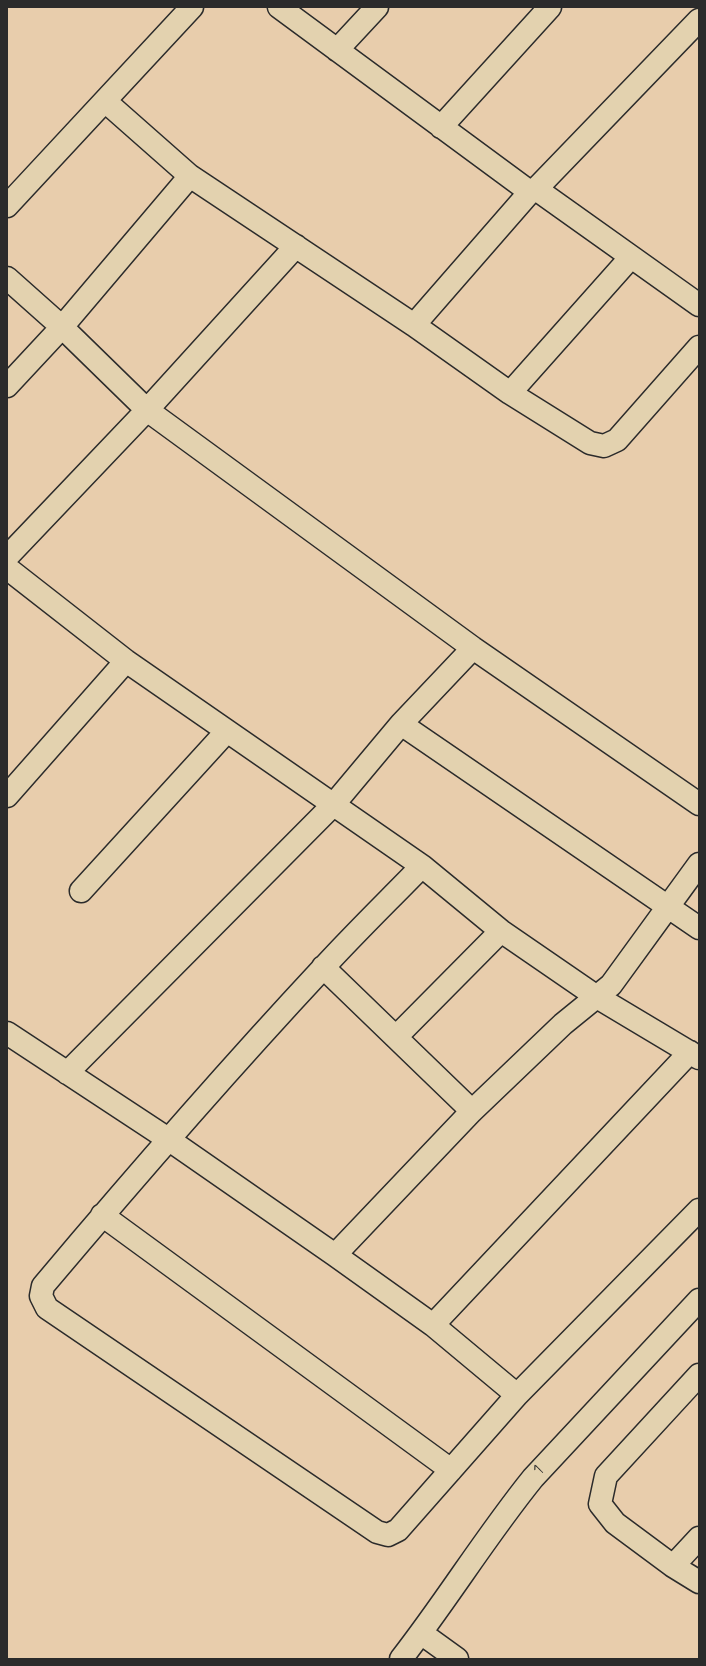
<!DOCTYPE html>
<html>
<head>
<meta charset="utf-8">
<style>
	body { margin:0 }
	#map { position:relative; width:706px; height:1666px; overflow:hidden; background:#e8cdac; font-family:Mynerve,sans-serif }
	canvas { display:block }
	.frame { position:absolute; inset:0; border:8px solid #2b2b2b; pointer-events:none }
</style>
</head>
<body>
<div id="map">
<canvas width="706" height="1666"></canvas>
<div class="frame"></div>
</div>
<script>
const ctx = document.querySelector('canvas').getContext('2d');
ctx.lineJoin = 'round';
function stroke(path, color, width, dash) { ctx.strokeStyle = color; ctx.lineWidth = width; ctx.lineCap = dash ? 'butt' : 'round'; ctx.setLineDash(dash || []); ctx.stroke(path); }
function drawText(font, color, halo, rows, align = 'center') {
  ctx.font = font + ' Mynerve,sans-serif'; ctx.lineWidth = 3; ctx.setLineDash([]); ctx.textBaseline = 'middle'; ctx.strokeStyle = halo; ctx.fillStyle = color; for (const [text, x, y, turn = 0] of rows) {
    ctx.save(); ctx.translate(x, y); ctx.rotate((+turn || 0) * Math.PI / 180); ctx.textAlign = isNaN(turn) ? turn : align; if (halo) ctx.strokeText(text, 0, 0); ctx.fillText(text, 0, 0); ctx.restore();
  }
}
const minor = new Path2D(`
	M279,7L530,192
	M337,50L377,7
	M105,101L190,176L414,325L510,393L590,443L604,446L617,440L699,347
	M441,127L550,7
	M536,189L699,305
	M7,206L192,7
	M7,278L62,327L147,410L473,648L699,804
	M414,325L530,192L536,189L699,20
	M7,386L62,327L190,176
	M510,393L631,257
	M7,557L147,410L296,246
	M7,568L126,661L422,866L501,931L597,997L699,1058
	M401,724L699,928
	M7,796L126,661
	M422,866C389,900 355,933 323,968C227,1071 134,1178 43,1286L41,1296L47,1308L377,1532L388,1535L398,1530L517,1395L699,1210
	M81,891L227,731
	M323,967L472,1111
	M7,1033L168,1139L335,1255L433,1325L517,1395
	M396,1037L501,931
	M67,1073L334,804L401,724L473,648
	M102,1215L451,1470
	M335,1255L472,1111L563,1024L611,985L699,864
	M433,1325L690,1052
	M699,1375L606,1476L600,1504L615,1523L673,1566L699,1582
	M673,1566L699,1538
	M421,1633L457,1659
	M401,1659C447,1600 486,1536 533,1478L699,1300`);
const streetNames = [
	["1",539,1471,-47]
];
stroke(minor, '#2b2b2b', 25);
stroke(minor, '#e3d2af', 22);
drawText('15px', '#2b2b2b', '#e3d2af', streetNames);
</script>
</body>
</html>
